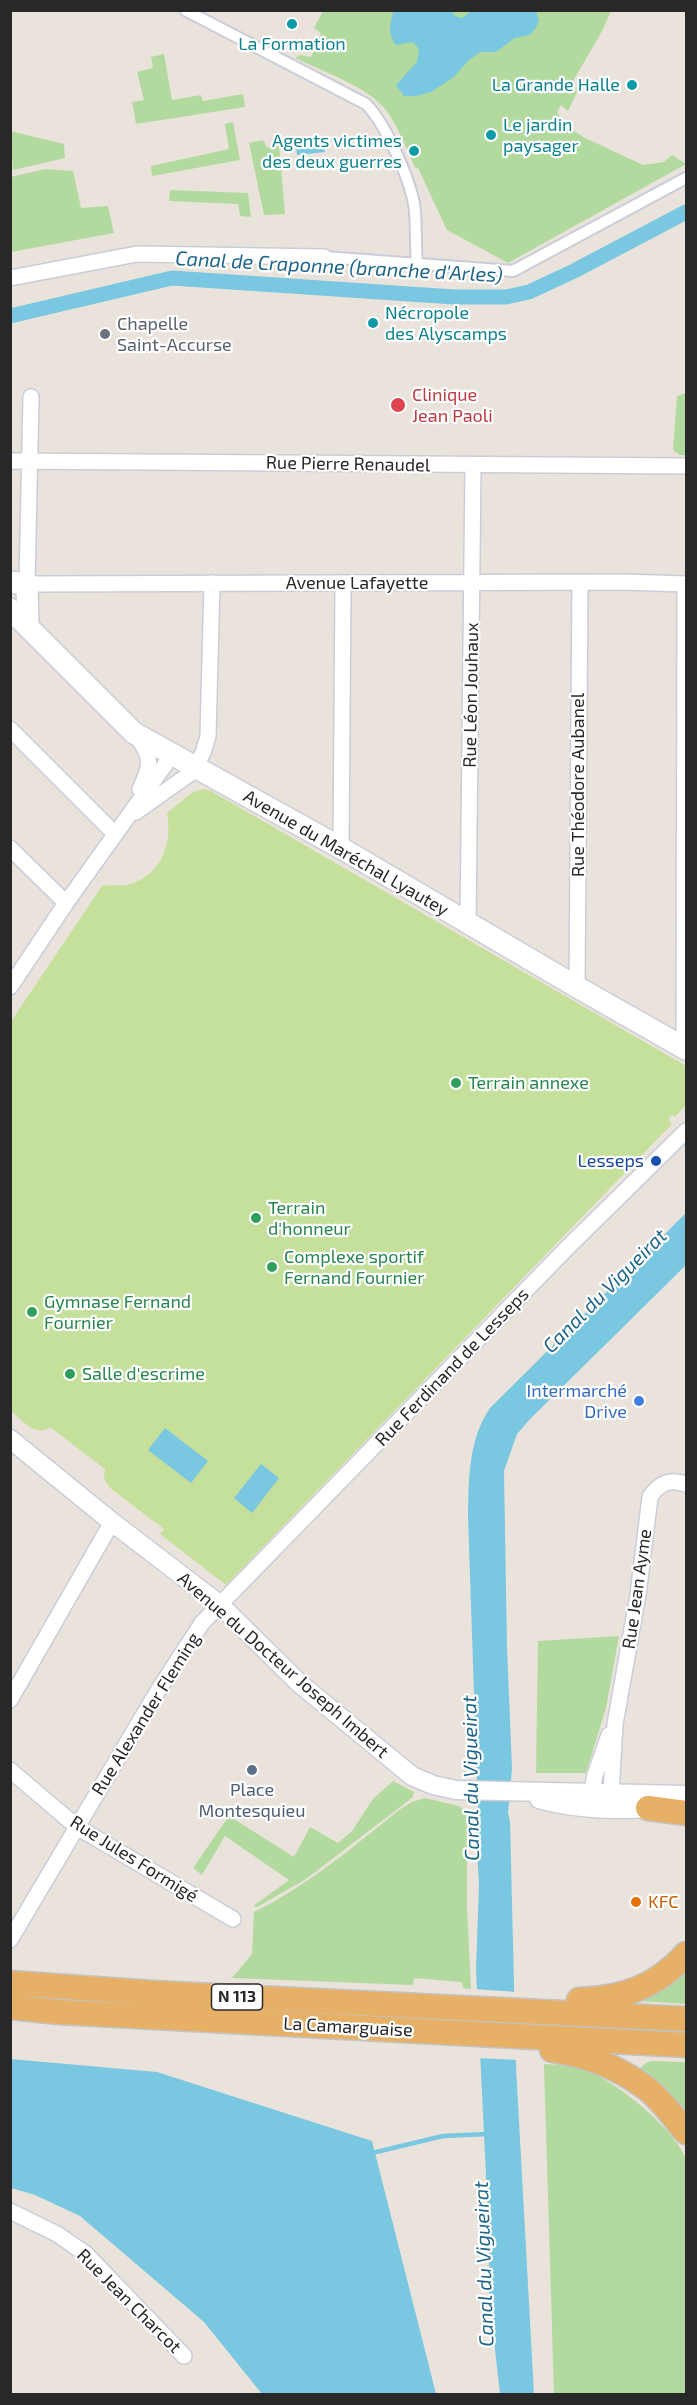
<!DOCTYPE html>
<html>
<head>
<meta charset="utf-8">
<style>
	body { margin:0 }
	#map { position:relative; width:697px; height:2405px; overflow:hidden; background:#e9e3dc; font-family:"Exo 2",sans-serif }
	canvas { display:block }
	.frame { position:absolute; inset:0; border:12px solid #282828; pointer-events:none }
</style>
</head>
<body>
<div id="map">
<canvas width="697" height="2405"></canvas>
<div class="frame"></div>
</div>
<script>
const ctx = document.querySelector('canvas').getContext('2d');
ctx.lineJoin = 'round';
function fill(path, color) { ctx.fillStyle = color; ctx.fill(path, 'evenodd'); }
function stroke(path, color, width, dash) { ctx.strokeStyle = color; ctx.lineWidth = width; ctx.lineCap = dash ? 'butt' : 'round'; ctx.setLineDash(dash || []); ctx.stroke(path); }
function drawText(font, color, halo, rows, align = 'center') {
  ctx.font = font + ' "Exo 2",sans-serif'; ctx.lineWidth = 4.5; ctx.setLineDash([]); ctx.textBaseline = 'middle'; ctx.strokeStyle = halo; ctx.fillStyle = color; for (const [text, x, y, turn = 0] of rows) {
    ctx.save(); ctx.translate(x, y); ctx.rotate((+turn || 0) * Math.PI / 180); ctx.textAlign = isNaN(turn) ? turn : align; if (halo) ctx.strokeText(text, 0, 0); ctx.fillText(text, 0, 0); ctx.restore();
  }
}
const green = new Path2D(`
	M323,11H611L601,33L569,88L578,90L568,111L561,105L557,112L564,124L583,137L643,165L664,162L672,155L686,164L508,263L447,230L418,168L415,167C406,148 398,125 385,109C366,86 322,71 295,58L300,55L311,57L321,33L314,28Z
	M164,54L172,100L201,95L203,101L243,94L245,107L136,124L132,102L144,100L137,72L153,68L151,57Z
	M233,122L240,160L152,176L151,166L229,149L225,124Z
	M10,131L64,144L65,158L13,170Z
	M263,140L267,148L279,145L285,214L264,215L249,143Z
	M45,169L73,171L81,208L108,206L114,233L11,252V177Z
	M170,190L248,193L251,217L240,216L238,204L169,201Z
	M686,393V455H680L673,450L677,396Z
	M619,1636L606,1708L586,1773H536L538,1641Z
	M393,1781L414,1792L412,1798L306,1879L257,1907L253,1906L289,1880L225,1836L202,1875L193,1868L229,1816L294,1857L310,1827L338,1843L352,1831L373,1799Z
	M425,1798L459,1806L467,1811V1909L471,1989L463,1988L462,1982L414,1978L413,1985L232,1978L252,1954L254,1912C307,1886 353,1847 399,1810L412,1802Z
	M686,1972V2004L639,2001L673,1984Z
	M652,2061L686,2062V2116L639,2069L646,2063Z
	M544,2064C555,2065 568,2064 577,2066C610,2076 675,2128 686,2159V2394H554Z`);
const pitch = new Path2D(`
	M204,789L211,791L686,1066V1105L675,1117L672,1115L668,1119L672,1124L226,1585L160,1534L164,1529L110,1488L104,1479L105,1469L50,1427C36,1438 22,1420 11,1411L10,1023L102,886C109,885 118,886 126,885C160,878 173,845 167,813L193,792Z`);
const water = new Path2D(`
	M394,10L452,11L455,16L462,18L471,11H536L539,20L537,26L530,35L515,38L496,52H480L468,61L454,77L431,92L416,96H404L396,85L417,62L419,49C412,38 407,44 396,45C387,35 390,22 394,10Z
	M323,136L325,152L297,155L295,139Z
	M686,1213V1265L530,1419L517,1434L504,1471L507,1648L512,1769L508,1813L510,1821L516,2067L534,2394H500L489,2296V2237L476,1970L479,1885L476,1835L478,1813L468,1516C469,1478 468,1441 490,1408Z
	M165,1428L208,1461L191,1483L148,1450Z
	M261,1464L279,1478L252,1513L234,1498Z
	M10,2059L157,2072L372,2141L436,2394H262L204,2322L80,2216L35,2195L11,2188Z`);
const pier = new Path2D(`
	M474,1989L517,1992L519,2060L476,2058Z`);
const stream = new Path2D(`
	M372,2153L443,2136L488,2134`);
const canal = new Path2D(`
	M10,316L172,278L454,297H506L529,292L574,271L686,212`);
const pedestrian = new Path2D(`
	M185,10L366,104C385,123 409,177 414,204C417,223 415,244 417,264
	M324,257L513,271L686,178`);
const minor = new Path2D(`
	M10,278L137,254L324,257
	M31,397L27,584L622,582L686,584
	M10,461L686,466
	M10,729L115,834
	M137,737C153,758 151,766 140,789
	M136,812L191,773L203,753L208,736L212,583
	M10,848L66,903
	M341,848L343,583
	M468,924L473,466
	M10,987L66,903L172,755
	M577,987L580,583
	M684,1048L685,584
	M10,1700L112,1522
	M10,1770L77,1827L233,1919
	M592,1791L595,1775L609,1735
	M611,1792L615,1724L638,1595L650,1497C660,1482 670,1479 686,1484
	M10,1940L159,1689L202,1623L568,1247L686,1131
	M10,2211L57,2234L86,2254L184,2356`);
const tertiary = new Path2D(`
	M10,1439L112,1522L219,1604L299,1683L412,1776L433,1785L456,1790L686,1795
	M539,1799C574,1809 625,1812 661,1806`);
const secondary = new Path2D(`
	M10,582L27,584L28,627
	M10,609L134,733L341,848L577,987L686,1049`);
const trunk = new Path2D(`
	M648,1808L686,1813
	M10,1983L154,1993L686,2019
	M579,2000C624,1998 656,1987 686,1954
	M10,2007L59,2012L686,2045
	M552,2050C586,2055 618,2067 646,2088C661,2099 674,2118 686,2132`);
const markers = [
	[292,24,6,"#0f9aa8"],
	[632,85,6,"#0f9aa8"],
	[491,135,6,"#0f9aa8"],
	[414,151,6,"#0f9aa8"],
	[373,323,6,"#0f9aa8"],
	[105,334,6,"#6b7280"],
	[398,405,8,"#e0444e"],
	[456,1083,6,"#2e9e5b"],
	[656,1161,6,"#1a4fb4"],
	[256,1218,6,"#2e9e5b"],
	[272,1267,6,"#2e9e5b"],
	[32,1312,6,"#2e9e5b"],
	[70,1374,6,"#2e9e5b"],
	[639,1401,6,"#3f7fe0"],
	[252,1770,6,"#5c6f8a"],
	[636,1902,6,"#e8710a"]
];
const shields = [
	[237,1997,51]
];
const shieldNames = [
	["N 113",237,1997]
];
const cultureNames = [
	["La Formation",292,44,"center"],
	["La Grande Halle",620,85],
	["Le jardin",503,125,"left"],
	["paysager",503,146,"left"],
	["Agents victimes",402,141],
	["des deux guerres",402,162],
	["Nécropole",385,313,"left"],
	["des Alyscamps",385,334,"left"]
];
const worshipNames = [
	["Chapelle",117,324],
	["Saint-Accurse",117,345]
];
const healthNames = [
	["Clinique",412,395],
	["Jean Paoli",412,416]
];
const streetNames = [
	["Rue Pierre Renaudel",348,464,1],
	["Avenue Lafayette",357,583],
	["Rue Léon Jouhaux",471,695,-89],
	["Rue Théodore Aubanel",578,785,-90],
	["Avenue du Maréchal Lyautey",346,853,30],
	["Rue Ferdinand de Lesseps",452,1367,-46],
	["Rue Jean Ayme",637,1589,-82],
	["Avenue du Docteur Joseph Imbert",283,1665,41],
	["Rue Alexander Fleming",146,1714,-58],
	["Rue Jules Formigé",134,1859,32],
	["La Camarguaise",348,2027,3],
	["Rue Jean Charcot",129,2301,45]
];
const leisureNames = [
	["Terrain annexe",468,1083],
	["Terrain",268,1208],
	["d'honneur",268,1229],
	["Complexe sportif",284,1257],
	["Fernand Fournier",284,1278],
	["Gymnase Fernand",44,1302],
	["Fournier",44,1323],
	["Salle d'escrime",82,1374]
];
const transitNames = [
	["Lesseps",644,1161]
];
const shopNames = [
	["Intermarché",627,1391],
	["Drive",627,1412]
];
const serviceNames = [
	["Place",252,1790],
	["Montesquieu",252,1811]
];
const foodNames = [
	["KFC",648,1902]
];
const waterNames = [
	["Canal de Craponne (branche d'Arles)",339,267,3],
	["Canal du Vigueirat",605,1291,-45],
	["Canal du Vigueirat",471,1778,-91],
	["Canal du Vigueirat",484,2264,-92]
];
fill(green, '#b3da9e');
fill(pitch, '#c4e09a');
fill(water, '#79c7e0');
fill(pier, '#e9e3dc');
stroke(stream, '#79c7e0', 4.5);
stroke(canal, '#79c7e0', 15);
stroke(pedestrian, '#cacdd9', 14);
stroke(minor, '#cacdd9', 18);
stroke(tertiary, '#cacdd9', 21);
stroke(secondary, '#cacdd9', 24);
stroke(trunk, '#c3c3c3', 27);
stroke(pedestrian, '#fff', 10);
stroke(minor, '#fff', 15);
stroke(tertiary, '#fff', 18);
stroke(secondary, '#fff', 21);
stroke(trunk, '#e6b066', 24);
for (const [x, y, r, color] of markers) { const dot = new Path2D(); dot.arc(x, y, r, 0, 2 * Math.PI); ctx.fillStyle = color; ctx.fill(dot); stroke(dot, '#fff', 2); }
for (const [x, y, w] of shields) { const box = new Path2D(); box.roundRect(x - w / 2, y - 13, w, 26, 4.5); ctx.fillStyle = '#fff'; ctx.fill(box); stroke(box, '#282828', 1.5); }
drawText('bold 16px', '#282828', null, shieldNames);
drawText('18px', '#0d838f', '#fff', cultureNames, 'right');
drawText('18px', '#5b616d', '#fff', worshipNames, 'left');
drawText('18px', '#be3a42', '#fff', healthNames, 'left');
drawText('18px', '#282828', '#fff', streetNames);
drawText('18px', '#27864d', '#fff', leisureNames, 'left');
drawText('18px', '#164399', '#fff', transitNames, 'right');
drawText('18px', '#366cbe', '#fff', shopNames, 'right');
drawText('18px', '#4e5e75', '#fff', serviceNames);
drawText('18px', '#c56008', '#fff', foodNames, 'left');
drawText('italic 20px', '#1c6589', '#fff', waterNames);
</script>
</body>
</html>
